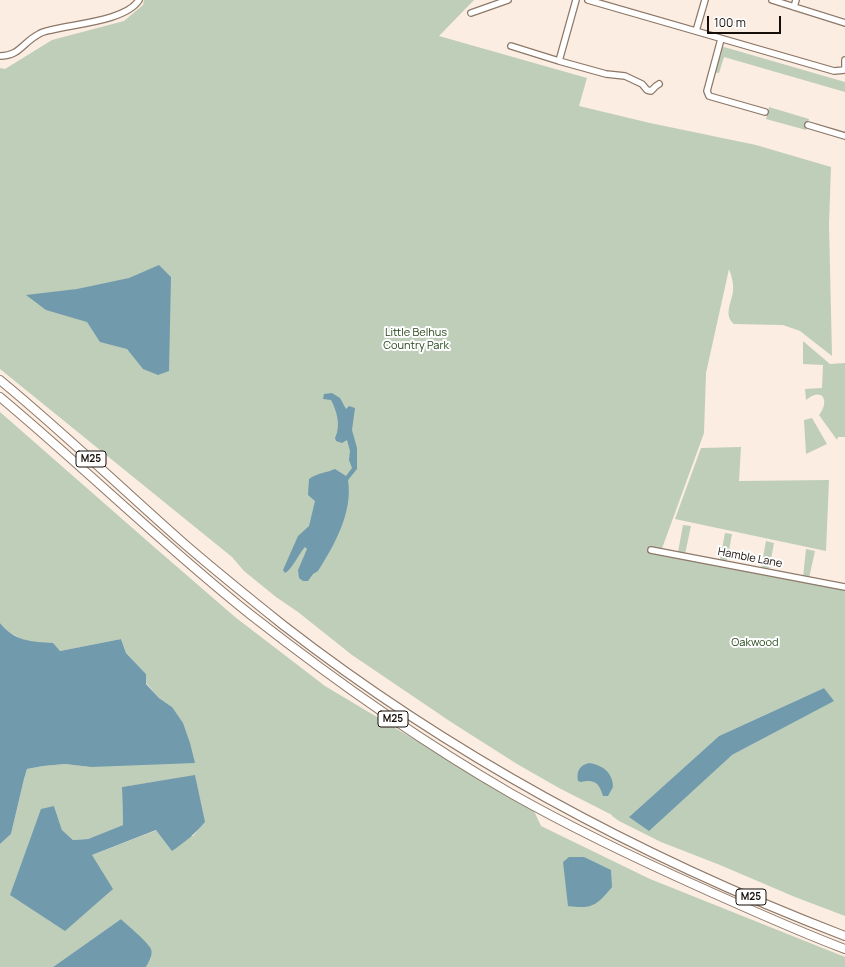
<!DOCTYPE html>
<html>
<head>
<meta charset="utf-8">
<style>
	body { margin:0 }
	#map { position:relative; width:845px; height:967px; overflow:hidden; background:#fcede2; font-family:Manrope,sans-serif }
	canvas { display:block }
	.scale { position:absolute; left:707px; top:16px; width:74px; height:18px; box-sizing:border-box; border:2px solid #150d07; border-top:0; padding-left:5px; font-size:12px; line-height:14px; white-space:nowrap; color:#150d07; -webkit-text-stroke:3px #fefefe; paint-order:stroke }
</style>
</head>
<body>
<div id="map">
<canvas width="845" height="967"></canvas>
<div class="scale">100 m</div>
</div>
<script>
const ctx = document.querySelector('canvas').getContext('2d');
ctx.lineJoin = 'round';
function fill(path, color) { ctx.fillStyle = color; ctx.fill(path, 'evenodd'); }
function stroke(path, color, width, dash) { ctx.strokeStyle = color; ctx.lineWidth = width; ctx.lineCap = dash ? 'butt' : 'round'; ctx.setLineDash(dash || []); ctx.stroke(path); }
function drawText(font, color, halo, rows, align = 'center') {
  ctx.font = font + ' Manrope,sans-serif'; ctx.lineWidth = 4; ctx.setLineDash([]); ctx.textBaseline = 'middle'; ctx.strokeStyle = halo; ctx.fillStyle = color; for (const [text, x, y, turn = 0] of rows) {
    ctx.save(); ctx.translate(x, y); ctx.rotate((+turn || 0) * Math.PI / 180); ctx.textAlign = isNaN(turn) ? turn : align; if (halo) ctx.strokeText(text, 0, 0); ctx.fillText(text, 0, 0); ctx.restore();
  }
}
const green = new Path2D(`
	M144,0H474L439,36L587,78L579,106L650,123L756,145L831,167L829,224L832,356L800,331L783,325L734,324C723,315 732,302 733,291C734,284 731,274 729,269L706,373L704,433L660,554L845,589V916L795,897L720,865L661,842L619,821L612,816V815L559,788L517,764L451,722L352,655L298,612L276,597L244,571L232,557L0,369V68L5,69L52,40L124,21L143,5ZM824,688L833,701L732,755L629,817L719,736Z
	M724,47L845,82V92L724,57L719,73L713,72L721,48Z
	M769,107L809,119L806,130L766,119Z
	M803,341L830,364L845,363V437H838L837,440L819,415C830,402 823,386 806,400L805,389L822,388L823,365L803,364Z
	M0,412L153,546L235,617L325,686L534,811L541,826L650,879L845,957V967H146L151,958L133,931L121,919L53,967H0V844L11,834L24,779L27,769L43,766L65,764L91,767L172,707L159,698L146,683V674L126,653L121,639L60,651L39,643L28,642L20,638L5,630L0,623ZM195,776L204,822L193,836L157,830L92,855L10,895L54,806L62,830L73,840L88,839L123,825L122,787Z
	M812,418L827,444L806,454L804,420Z
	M741,447L739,481L829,480L826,551L675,519L701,448Z
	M683,525L691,526L685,554L678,552Z
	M725,533L732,534L727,561L720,560Z
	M766,541L774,543L769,570L761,569Z
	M806,549L815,551L809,578L803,577Z`);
const water = new Path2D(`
	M159,265L171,277L169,371L158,375L143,369L127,349L100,342L87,322L46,310L26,295L77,289L129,278Z
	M332,393L340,398L346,409L349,406L355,408L352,430L357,448V469L348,480C353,512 335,544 318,571L313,574L308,581H303L299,578L298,570L307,549L305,547C299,553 292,570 285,573L283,570L298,536L309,526L315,501L308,495L309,479C317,473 326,473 335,469L346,476L352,468L349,460L350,451L347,440L342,443L336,441L335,438C341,426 337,411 331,400L323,399L324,394Z
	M0,623C14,641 32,642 53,643L60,651L121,639L126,653L146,674V684L159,698L172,707L183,723L190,743L195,763L91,767L65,764L43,766L27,769L24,779L11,834L0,844Z
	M824,688L834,701L732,755L649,831L629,817L719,736Z
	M589,763C603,765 613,773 613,787L608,796H603C599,783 595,779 581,782L578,781C576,771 580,765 589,763Z
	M195,775L205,822C195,834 185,842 172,851L156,830L92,855L113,889L65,931L10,895L41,809L54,806L62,830L73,840L88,839L123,825L122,787Z
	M569,857H584L611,870L612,887C596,906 593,909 568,906L563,862Z
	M121,919C127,925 148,942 151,949C153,955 149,962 146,967H53Z`);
const minor = new Path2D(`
	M588,0L834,71L845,70
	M772,0L845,23
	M794,7L796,0
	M471,13L508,0
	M696,31L705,0
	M721,39L707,91L709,96L765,112
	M511,46L559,61L606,74L625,76L642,84L647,90L651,91L656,86L659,84
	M0,56C20,56 23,42 39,34C42,32 47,31 51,30C73,24 126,21 139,0
	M845,60V68
	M559,61L576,0
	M808,125L845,136
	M651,550L845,587`);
const highway = new Path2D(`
	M0,380C62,431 120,487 180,540C213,569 248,597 283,625C453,757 644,859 845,936
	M0,397C85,468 164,546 251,615C334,680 420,741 512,794C574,829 639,860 704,889C751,910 797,931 845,949`);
const shields = [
	[91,459,30],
	[393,719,30],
	[751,897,30]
];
const shieldNames = [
	["M25",91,459],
	["M25",393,719],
	["M25",751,897]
];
const parkNames = [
	["Little Belhus",416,333],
	["Country Park",416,346],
	["Oakwood",755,643]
];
const streetNames = [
	["Hamble Lane",750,558,11]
];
fill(green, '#beceb9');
fill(water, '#719bad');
stroke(minor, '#8d7867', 8);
stroke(highway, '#8d7867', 10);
stroke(minor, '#fff', 5.5);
stroke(highway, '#fff', 8);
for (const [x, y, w] of shields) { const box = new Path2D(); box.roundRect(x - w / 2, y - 8, w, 16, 3); ctx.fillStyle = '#fefefe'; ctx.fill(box); stroke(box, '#150d07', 1); }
drawText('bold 10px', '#150d07', null, shieldNames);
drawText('11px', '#254719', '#fefefe', parkNames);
drawText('11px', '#150d07', '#fefefe', streetNames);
</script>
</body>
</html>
